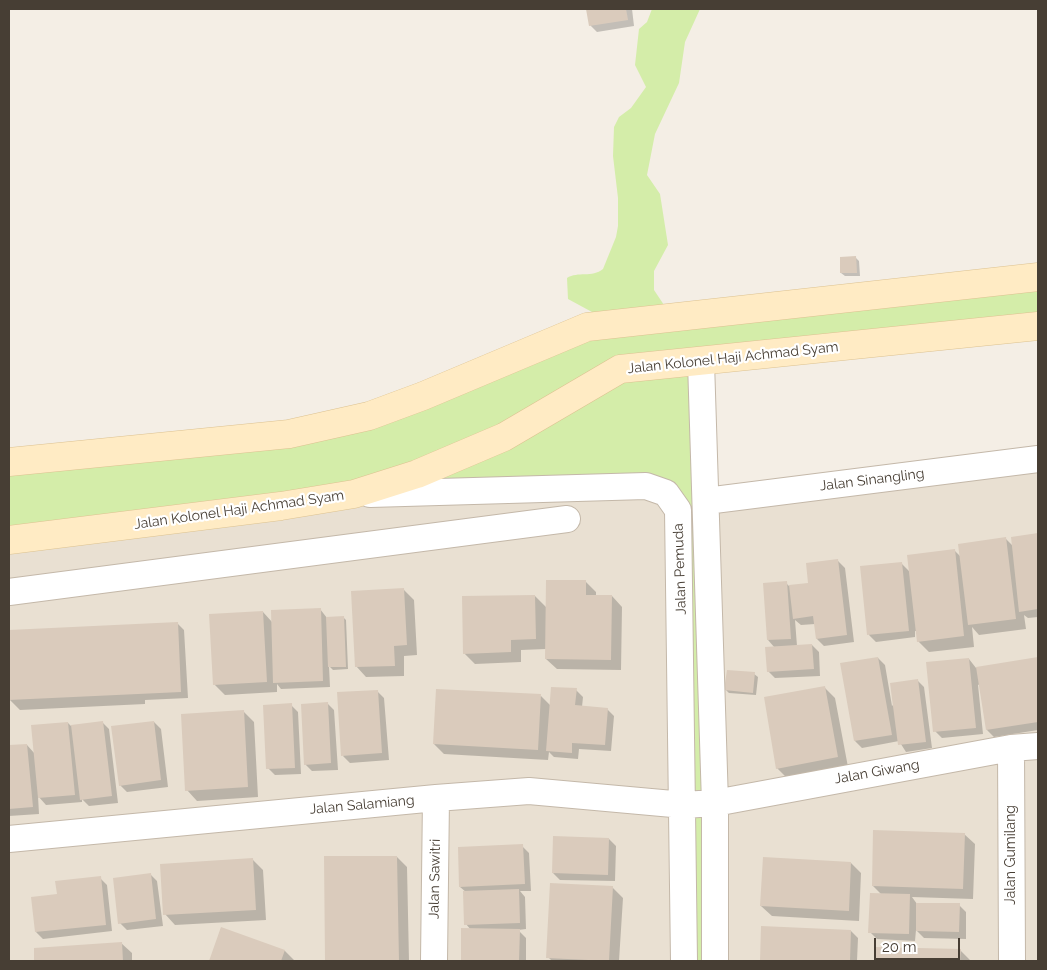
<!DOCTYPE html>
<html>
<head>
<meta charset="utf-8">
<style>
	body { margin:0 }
	#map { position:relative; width:1047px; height:970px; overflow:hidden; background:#f4eee5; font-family:Raleway,sans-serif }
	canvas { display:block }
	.frame { position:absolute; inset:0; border:10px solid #473e34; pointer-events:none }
	.scale { position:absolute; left:874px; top:938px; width:86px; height:22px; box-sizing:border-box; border:2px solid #473e34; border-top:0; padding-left:6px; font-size:15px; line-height:18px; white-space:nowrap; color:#473e34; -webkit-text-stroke:4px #fff; paint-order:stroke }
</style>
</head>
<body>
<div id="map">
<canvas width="1047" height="970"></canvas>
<div class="frame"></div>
<div class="scale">20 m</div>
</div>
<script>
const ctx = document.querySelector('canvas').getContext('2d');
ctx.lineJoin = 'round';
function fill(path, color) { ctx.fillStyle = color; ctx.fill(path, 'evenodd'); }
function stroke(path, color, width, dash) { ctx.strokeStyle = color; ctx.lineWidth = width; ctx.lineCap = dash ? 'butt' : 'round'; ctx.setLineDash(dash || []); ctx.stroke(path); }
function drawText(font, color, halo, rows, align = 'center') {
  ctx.font = font + ' Raleway,sans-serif'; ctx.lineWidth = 4.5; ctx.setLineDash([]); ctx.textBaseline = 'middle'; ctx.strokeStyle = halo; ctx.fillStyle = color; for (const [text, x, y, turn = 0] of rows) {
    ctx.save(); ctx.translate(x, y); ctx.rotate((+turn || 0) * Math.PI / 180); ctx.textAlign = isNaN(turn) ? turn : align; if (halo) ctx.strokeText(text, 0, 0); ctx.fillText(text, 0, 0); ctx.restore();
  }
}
const residential = new Path2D(`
	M1038,455V961H713L706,501Z
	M666,493L684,961H9V540L281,506Z`);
const green = new Path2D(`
	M652,9H700L685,42L679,83L655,134L647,175L660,194L668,245L654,271V290L672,317L1038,277V326L701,361L715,961H684L666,493L355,494L9,541V463L282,435L595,320L592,312L568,299L567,278C578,271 592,278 603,269L616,237L618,226V198L613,156L614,127L619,117L631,108L646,87L635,65L639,29L647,22Z`);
const shadow = new Path2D(`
	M588,9H632L634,26L597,32L590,25Z
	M856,258L859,261L860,276H845L841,273Z
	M1038,535V617L1028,618L1024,615L1026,629L979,635L972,627L974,647L929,652L918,641L917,631H915V637L876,642L869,635L862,567L901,563L910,572L954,550L961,557L1006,539L1013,546L1012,538Z
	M838,561L845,568L854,642L824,646L817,639L815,624L801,625L795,620L797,646L812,645L819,652L820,676L775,678L768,671L775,648L768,640L786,583L789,586L810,584Z
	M586,582L596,592V596H612L622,607L621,670L557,669L546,659V649L521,650V662L475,664L464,653L535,596L547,608Z
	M404,590L414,600L417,655L404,656V676L366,677L356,666Z
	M320,609L327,618L343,617L346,620L348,669L333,670L329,666L330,687L281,689L277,684V692L225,695L214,684L263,612L272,622Z
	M177,623L184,630L188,698L145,700V704L20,710L9,699V632Z
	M878,658L885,665L892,706L917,680L924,687L932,748L906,752L899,741L862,748L855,741L842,664Z
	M1038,658V730L994,737L987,730L980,684L978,685L983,734L942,738L935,731L969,659L976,668Z
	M754,674L758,677L756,695L729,693L726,690Z
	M825,688L835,698L848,767L788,779L777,768Z
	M576,690L583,697L582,707L607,709L614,716L611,751L579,749L578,759L554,757L549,752L548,760L444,754L434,744L541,696L550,705Z
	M377,691L384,698L389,760L350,763L343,756Z
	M327,703L334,710L338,770L312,771L305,764Z
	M291,705L298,712L301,774L275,775L268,768Z
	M243,711L254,722L258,797L197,801L187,790Z
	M102,722L109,729L118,803L89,806L82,799V802L46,805L38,796L39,814L9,816V747L27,745L35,754L68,723L71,726Z
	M154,722L161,729L168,787L127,792L120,785Z
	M964,834L975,844L973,899L912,897L917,904L959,905L966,912V939L924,938L916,930L915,941L877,939L870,932L881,894L873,886Z
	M609,839L616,846L615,881L560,880L553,873Z
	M522,846L529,853L531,891H520L525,897L526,929L518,930L526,938V961H462V930H471L466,924V892L460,887Z
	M397,857L407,867L409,961H327L325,858Z
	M253,860L263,870L266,920L175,925L165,914Z
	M851,863L861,873L859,921L772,916L761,906Z
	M150,874L157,881L163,926L127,930L120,923Z
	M100,878L107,885L112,931L43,939L36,932L58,895Z
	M612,887L623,898L619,961H552L548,957Z
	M763,928L851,931L858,938L857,961H761Z
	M221,929L285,951L295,961H210Z
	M121,943L132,953V961H36L35,949Z
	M876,948L960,950L971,961H875Z`);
const building = new Path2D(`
	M586,9H626L628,20L589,26Z
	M856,256L857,273H840V257Z
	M1038,533V609L1019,612L1011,537Z
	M1006,537L1016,619L968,625L958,544Z
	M955,549L964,636L917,642L907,555Z
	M838,559L847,635L816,639L813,616L793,619L789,585L808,583L806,563Z
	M902,562L909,631L867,635L860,566Z
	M546,580H586V595H612L611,660L545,659Z
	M787,581L791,639L767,640L763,583Z
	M404,588L407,645L394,646L395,666L355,667L351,591Z
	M535,595L536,639L511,640V652L463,654L462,596Z
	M321,608L323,681L273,683L271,610Z
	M263,611L267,682L213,685L209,614Z
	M344,616L346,667H328L326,617Z
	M178,622L181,692L9,700V630Z
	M812,644L814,669L767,672L765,647Z
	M878,657L892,735L854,741L840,663Z
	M1038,657V722L986,730L976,667Z
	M969,658L976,728L933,732L926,662Z
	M727,670L755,672L753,693L724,690Z
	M918,679L926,742L898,745L890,683Z
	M825,686L838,757L776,769L764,697Z
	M551,687L577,688L575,705L608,708L605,745L572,743V753L546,751Z
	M436,689L541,694L538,750L433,744Z
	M378,690L382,753L341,756L337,692Z
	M328,702L331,763L304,765L301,704Z
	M292,703L295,768L266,769L263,705Z
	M244,710L248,787L185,791L181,714Z
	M103,721L112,796L80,800L71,725Z
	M154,721L161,780L119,786L111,726Z
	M68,722L75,795L38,798L31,725Z
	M27,744L33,807L9,809V745Z
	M873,830L965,833L963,889L872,886Z
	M553,836L609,838L608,875L552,873Z
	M523,844L525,884L459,887L458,847Z
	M324,856H397L399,961H325Z
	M763,857L851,862L849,911L760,906Z
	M253,858L256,910L163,915L160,864Z
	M151,873L156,919L118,924L113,878Z
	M101,876L106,925L35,932L31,897L57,894L55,881Z
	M550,883L613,886L609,961L546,958Z
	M519,889L520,923L464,925L463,891Z
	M870,893L910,894L909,934L868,933Z
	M916,903H960L959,932L916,931Z
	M761,926L851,930L850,961H760Z
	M221,927L285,950L281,961H209Z
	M461,928L520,929L519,961H461Z
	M122,942L123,961H34V948Z
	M875,947L961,949L960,961H874Z`);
const street = new Path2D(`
	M701,362L715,803V961
	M370,494L646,486L666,493L678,510L684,961
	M706,501L1038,459
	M9,592L567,519
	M1011,748L1012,961
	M9,839L436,798L529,791L684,805L715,803L1011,748L1038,746
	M434,961L436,798`);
const secondary = new Path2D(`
	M9,462L289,434L369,416L423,396L587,327L1038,277
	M9,540L281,506L354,494L417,474L504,437L620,369L1038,326`);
const streetNames = [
	["Jalan Kolonel Haji Achmad Syam",733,358,-6],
	["Jalan Sinangling",872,480,-7],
	["Jalan Kolonel Haji Achmad Syam",239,510,-8],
	["Jalan Pemuda",680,569,-92],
	["Jalan Giwang",877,772,-10],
	["Jalan Salamiang",362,805,-5],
	["Jalan Gumilang",1011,855,-90],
	["Jalan Sawitri",435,879,-89]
];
fill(residential, '#e9e0d2');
fill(green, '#d4eda9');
fill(shadow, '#0003');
fill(building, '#dacbbc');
stroke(street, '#c4b8a9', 28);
stroke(secondary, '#dcc291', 29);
stroke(street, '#fff', 26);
stroke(secondary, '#ffebc4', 28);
drawText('14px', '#473e34', '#fff', streetNames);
</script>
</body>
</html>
